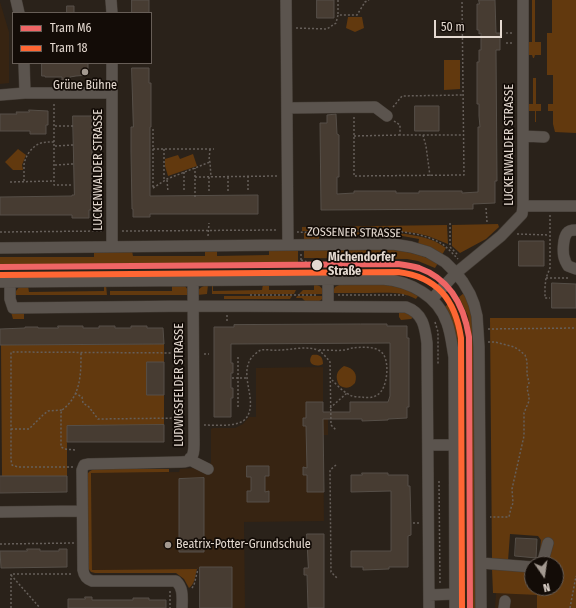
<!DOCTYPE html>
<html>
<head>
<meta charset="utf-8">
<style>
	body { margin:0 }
	#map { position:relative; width:576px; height:608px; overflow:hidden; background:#2a221a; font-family:"Fira Sans Condensed",sans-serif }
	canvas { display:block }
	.legend { position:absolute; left:12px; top:12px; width:140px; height:52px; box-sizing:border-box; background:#130c07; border:1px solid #675e57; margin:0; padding:5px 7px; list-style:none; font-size:12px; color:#e4d9d0 }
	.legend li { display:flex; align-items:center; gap:8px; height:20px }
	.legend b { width:20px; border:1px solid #675e57 }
	.north { position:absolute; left:524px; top:556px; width:40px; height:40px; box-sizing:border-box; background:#130c07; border:1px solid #675e57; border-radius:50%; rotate:167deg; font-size:11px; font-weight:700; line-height:16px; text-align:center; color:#e4d9d0 }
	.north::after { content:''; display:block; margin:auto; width:14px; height:18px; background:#a39990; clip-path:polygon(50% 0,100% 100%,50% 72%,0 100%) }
	.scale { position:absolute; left:434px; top:20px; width:68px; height:18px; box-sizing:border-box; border:2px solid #e4d9d0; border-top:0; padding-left:5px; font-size:12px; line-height:14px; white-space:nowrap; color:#e4d9d0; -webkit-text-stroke:3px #130c07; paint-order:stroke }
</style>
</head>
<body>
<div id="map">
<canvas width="576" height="608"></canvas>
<ul class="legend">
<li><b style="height:5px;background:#ef6565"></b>Tram M6</li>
<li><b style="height:5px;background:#f63"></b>Tram 18</li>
</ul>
<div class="north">N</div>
<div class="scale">50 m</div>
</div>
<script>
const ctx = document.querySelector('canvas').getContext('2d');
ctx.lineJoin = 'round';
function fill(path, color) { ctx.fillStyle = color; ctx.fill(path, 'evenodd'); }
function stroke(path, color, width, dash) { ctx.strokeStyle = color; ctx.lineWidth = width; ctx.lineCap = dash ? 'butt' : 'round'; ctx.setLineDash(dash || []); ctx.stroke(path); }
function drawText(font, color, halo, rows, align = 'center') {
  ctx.font = font + ' "Fira Sans Condensed",sans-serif'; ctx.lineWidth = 3.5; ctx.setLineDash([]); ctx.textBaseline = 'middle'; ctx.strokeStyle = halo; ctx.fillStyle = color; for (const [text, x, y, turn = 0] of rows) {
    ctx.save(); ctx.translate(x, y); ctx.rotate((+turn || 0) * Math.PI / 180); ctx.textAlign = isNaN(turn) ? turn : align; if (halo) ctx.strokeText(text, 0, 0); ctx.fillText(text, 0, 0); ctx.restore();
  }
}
const built = new Path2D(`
	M0,2L9,32V83L0,84Z
	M459,297L468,316L471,335L473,608H464L462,343L461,329L459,321L454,306L452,302Z
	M323,367V418H328V435H323L324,521L244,522L245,608H200V569L92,570L91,473L179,472L180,469L194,468L206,472L211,462V429L213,428H235L243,424L249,417H256V368Z
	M496,593L537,595V608H495Z`);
const green = new Path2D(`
	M532,0H535V42H541V55H535L534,58H533L532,55H527V42H532Z
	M552,0H576V133L555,132L553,124V111H548V104H553V75H547V33H552Z
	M348,17H362L364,28L355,32L346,28Z
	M444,60H460V89L444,90Z
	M533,78H536V104H541V111H536V122H535V111H528V104H533Z
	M18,149L26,155L22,165L23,170H13L5,162Z
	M193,154L197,166L168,176L165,166V159L178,155L180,159Z
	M498,224L499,227L486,239L460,253L452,246V225Z
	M447,225L448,244L428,236L415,233L396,231H302V227Z
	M385,232C406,234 429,235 446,248L442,255L418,245L419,239L397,235H319V241H304V233Z
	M381,249C402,250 419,253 438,263L435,268L418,261L407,259L304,258V250Z
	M205,250H217V256L269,255V250H298V262L0,265V257H94V251H132L133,256H205Z
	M296,273V276L0,278V275Z
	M212,284H213V291L262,290L263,284H269V290H296L294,294H212Z
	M314,284C320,285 323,288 324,294H299L303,290H314Z
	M383,284L406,289L418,296L416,299C402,291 385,293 370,293C357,293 345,293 332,293L335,287L339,285Z
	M104,285H106L107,295H15L16,291L19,287L28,286L29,292L104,291Z
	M172,285L185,286L188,290L189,295H110V291H172Z
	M208,285L207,294L197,295C198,288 202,286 208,285Z
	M464,293L470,307L474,331L477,608H473L471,335L468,316L459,297Z
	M224,296H292L290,299H224Z
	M297,296H324C321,303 314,302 307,303L302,298H296Z
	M452,302C459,314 461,328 462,343L464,608H459L457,344C456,329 450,320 444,307Z
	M399,310H403L414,317L411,319L401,320L399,317Z
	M11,312H24V319H13Z
	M490,318H576V608H537V595L493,593L492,569L532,572V588H556V564H539L541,540L538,536L510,534L508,561L492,560Z
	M164,344V362L147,395H164V425L67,426V476H2L1,345Z
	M312,355C319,354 323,356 323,364C316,368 306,364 312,355Z
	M344,366C354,368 358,374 355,383C349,389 345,389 339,385C335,377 336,371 344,366Z
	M94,469H169V472L91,473L92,570L197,569C195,576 195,584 189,588L184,579L176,573H95L91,572L88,568L87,474L90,471Z`);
const building = new Path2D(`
	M132,0H149V13H132Z
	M317,0H334V18H317Z
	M479,0H495L496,33H500V50H496L497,181H495V203L473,204V209L321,210L320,123H327V115L336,114L337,134L339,135V177H337V194L354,193V191H396V193H419V191H462V193L478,192V127H480L479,116V104H477V62H479V50H481V33L479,34V30H477V4H479Z
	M67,6H74V13H67Z
	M42,63H88V75L76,76L70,77L69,80H62V77H45V76H42Z
	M132,68H149V83H151V127H150V196L258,195V214H150V217H133V209H132L131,152V127H133Z
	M415,106H439V131H415Z
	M29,110L48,111V125H46V134H30V131H0V114H17L16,112H29Z
	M73,116H92V194H91V210H89V218H72V215H0V197L72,196V195H74Z
	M519,241H544V266H519Z
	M552,283L576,284V308H552Z
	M361,324H387V326H407V338H409V407H407V418L388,419V420L362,421V419H323L324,492H307V475H303V467L307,468L306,426H303V418H306V402H323V412H350V402H388L390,396V343L231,344V363H233V373H231V388H233V398H231V417H214V327H234V325Z
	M58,326H83V328H99V326H115V328H131V326H147V328H163L164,344L0,345V329L25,328V327H38V328H58Z
	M147,362H164V395H147Z
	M164,425V442H67V426Z
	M247,466H269V476H265V492L269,491V502H247V491H251V477H247Z
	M362,473H388V475H408V486H410L411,525V535L408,536V567H389V569L363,570V567H351V551H391V491L351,492V475H362Z
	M0,476H67V492L0,493Z
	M204,478V552H179V479Z
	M307,534H324V608H308L307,575H304V568H308Z
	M516,538L537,539L536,558L515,556Z
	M27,549H40V551H59V549H67V567L1,568L0,551H27Z
	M200,567H232V608H200Z
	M85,597H92V600H133V598H149V600H166V608H68V599H85Z`);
const path = new Path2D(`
	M338,0V15
	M296,28L327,29L336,23L338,15H357L365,2L369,0
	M506,33H513
	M506,43H513
	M54,104V185H72
	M393,107L402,96L463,95
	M96,111H102
	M354,117V176L464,175L462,0
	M394,121L400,125V135H463
	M55,126H73
	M153,129V188
	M423,135L426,146L430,176
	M354,136L400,135
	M55,146L73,145
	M153,149H214
	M164,149V181
	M210,149L209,160L210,162L211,177
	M55,165L73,164
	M184,172V192
	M248,176V192
	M195,177L277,176
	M209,177V192
	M228,177V191
	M167,180L168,192
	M24,181C24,176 24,170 24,165C25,156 32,146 41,143C45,142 49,142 54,142
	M507,181H513
	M10,182L54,181
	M153,188L167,179L210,162
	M195,197V168
	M486,208L487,222
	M550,215V268L546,278L545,287V298H550
	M450,223V247L458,255
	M122,231L278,230
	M0,232L102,231
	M297,232C338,234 407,222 442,244C448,248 453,254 458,259
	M517,234L549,235
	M208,236L209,223
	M301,254V262
	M301,260L311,263
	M546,278H570
	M250,295H318
	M338,295H403L406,296
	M227,321V315
	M435,322L438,332V365
	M488,329L576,328
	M488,342H495L514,347L519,350L525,355L527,361V374L529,383L527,388L529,397V401L524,413V436L512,489L513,503L511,508L509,517H490
	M319,350H322C329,350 337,351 344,350C347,350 350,348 353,348C361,347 373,346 380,351C391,357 388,390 377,395C373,398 366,398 362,397C358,397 353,397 350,395C343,392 336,384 331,379
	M204,354H209
	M238,357V407
	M232,378H247
	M75,393L82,397L83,403L89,407L98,419L181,418
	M330,408L347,393
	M204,425C216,425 240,428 247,417C258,399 238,375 252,357C254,355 258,351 261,350C267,349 274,351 280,350C290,350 310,345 319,351C323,353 327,358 330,362L331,425L336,430
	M11,429H29L43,415L48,411L62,410
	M75,450L65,449L61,447V413L62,410C81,396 81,374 81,353
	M336,465L330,470L331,572L337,578
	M73,467H18L12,465L11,460V352L184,353
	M439,481L440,585
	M413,523H419
	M0,544L74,543
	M11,575L40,608
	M192,588L194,585L198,569
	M170,591V608
	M11,608V574H73
	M570,608L576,576`);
const minor = new Path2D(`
	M16,0L19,13
	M111,0L112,13
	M286,0L288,245
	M24,63L25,93
	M112,63V247
	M0,95L25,93H112
	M287,108L375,107L387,116
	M523,136L544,137
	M523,206H576
	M576,230C573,230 569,230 567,233C563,238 562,254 565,260C565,262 567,264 568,266L576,269
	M0,248L288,245L393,244L411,247L428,252L445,262L456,273L463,282L470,294L474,304L477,316L479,347L481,608
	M328,280V306
	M0,282L382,279C410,281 438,296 447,323C451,334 452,346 454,357L455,608
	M10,282V299L13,308L193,306L406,307C423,313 425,327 427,343L429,608
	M432,299L456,273L501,236L522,214L523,206V0
	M428,445H454
	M190,458L194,462L208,469
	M0,512L82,511
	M481,563L532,567
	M542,564L548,543
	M429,595L455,594
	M182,608C182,598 184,589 176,581H92C86,579 84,576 83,570L82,470L84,465L89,464L181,462C183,462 185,462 188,461C195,457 194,447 194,440L193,281
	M504,608L505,601`);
const tram1 = new Path2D(`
	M0,267L398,264C405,265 412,266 419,268C450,279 464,306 469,337L470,608`);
const tram2 = new Path2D(`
	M0,275L398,272C437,277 455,299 461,338L462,608`);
const markers = [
	[85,72,4,"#a39990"],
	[317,265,6,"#e4d9d0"],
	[168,545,4,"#a39990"]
];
const poiNames = [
	["Grüne Bühne",85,86],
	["Beatrix-Potter-Grundschule",176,545,"left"]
];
const streetNames = [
	["LUCKENWALDER STRASSE",510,145,-90],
	["LUCKENWALDER STRASSE",99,170,-90],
	["ZOSSENER STRASSE",354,233,1],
	["LUDWIGSFELDER STRASSE",180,385,-90]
];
const stopNames = [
	["Michendorfer",328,258],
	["Straße",328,272]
];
fill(built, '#372412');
fill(green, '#62390e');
fill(building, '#473c32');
stroke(building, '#564f48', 1);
stroke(minor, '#443d36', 12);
stroke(path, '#665f5a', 1.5, [2, 2]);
stroke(minor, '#5b544e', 11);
stroke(tram1, '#ef6565', 6);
stroke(tram2, '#f63', 6);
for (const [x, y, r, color] of markers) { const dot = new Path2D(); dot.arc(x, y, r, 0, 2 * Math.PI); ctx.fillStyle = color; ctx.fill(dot); stroke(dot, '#130c07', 1.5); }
drawText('12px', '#e4d9d0', '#130c07', poiNames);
drawText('12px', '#e4d9d0', '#130c07', streetNames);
drawText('bold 12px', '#e4d9d0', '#130c07', stopNames, 'left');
</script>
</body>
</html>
